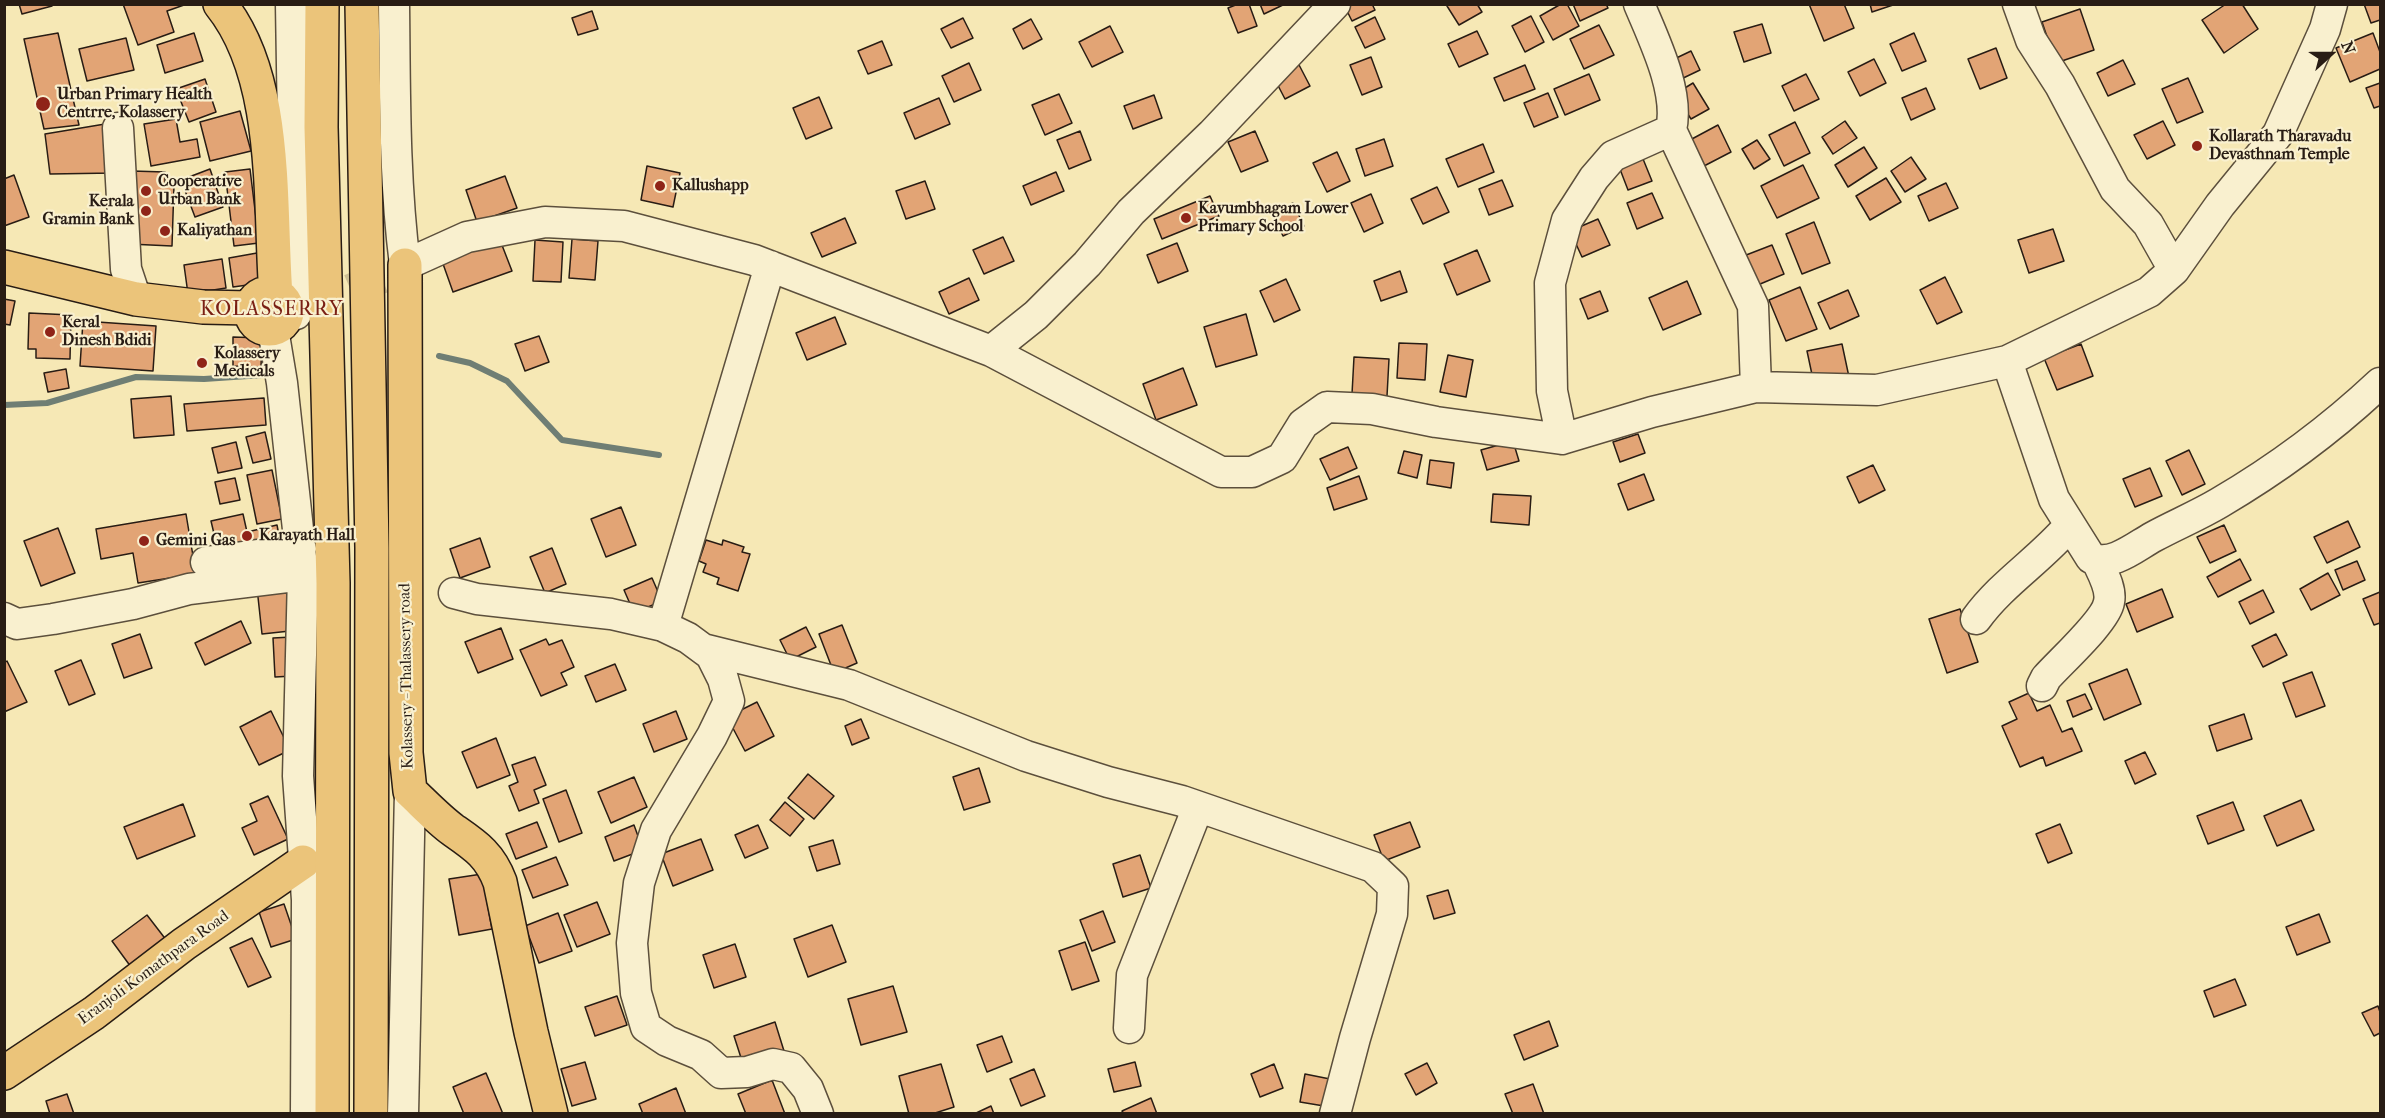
<!DOCTYPE html>
<html>
<head>
<meta charset="utf-8">
<style>
	body { margin:0 }
	#map { position:relative; width:2385px; height:1118px; overflow:hidden; background:#f6e8b5; font-family:"IM FELL French Canon",serif }
	canvas { display:block }
	.frame { position:absolute; inset:0; border:6px solid #281c14; pointer-events:none }
	.north { position:absolute; left:2301px; top:24px; width:60px; height:60px; -webkit-text-stroke:4px #f9f0cf; paint-order:stroke; rotate:69deg; font-size:16px; font-weight:700; line-height:24px; text-align:center; color:#281c14 }
	.north::after { content:''; display:block; margin:auto; width:21px; height:27px; background:#281c14; clip-path:polygon(50% 0,100% 100%,50% 72%,0 100%) }
</style>
</head>
<body>
<div id="map">
<canvas width="2385" height="1118"></canvas>
<div class="frame"></div>
<div class="north">N</div>
</div>
<script>
const ctx = document.querySelector('canvas').getContext('2d');
ctx.lineJoin = 'round';
function stroke(path, color, width, dash) { ctx.strokeStyle = color; ctx.lineWidth = width; ctx.lineCap = dash ? 'butt' : 'round'; ctx.setLineDash(dash || []); ctx.stroke(path); }
function fill(path, color) { ctx.fillStyle = color; ctx.fill(path, 'evenodd'); }
function drawText(font, color, halo, rows, align = 'center') {
  ctx.font = font + ' "IM FELL French Canon",serif'; ctx.lineWidth = 4.5; ctx.setLineDash([]); ctx.textBaseline = 'middle'; ctx.strokeStyle = halo; ctx.fillStyle = color; for (const [text, x, y, turn = 0] of rows) {
    ctx.save(); ctx.translate(x, y); ctx.rotate((+turn || 0) * Math.PI / 180); ctx.textAlign = isNaN(turn) ? turn : align; if (halo) ctx.strokeText(text, 0, 0); ctx.fillText(text, 0, 0); ctx.restore();
  }
}
const stream = new Path2D(`
	M439,356L470,363L507,381L562,440L659,455
	M4,405L47,403L136,377L204,379L263,375`);
const building = new Path2D(`
	M19,4H52V6L22,14Z
	M123,4H183L184,5L167,11L174,32L138,45Z
	M1238,4H1249L1257,26L1238,33L1228,8Z
	M1260,4H1285L1264,14Z
	M1372,4L1375,10L1352,21L1344,5Z
	M1449,4H1477L1482,12L1459,25L1447,6Z
	M1561,4H1567L1579,26L1553,40L1540,16Z
	M1573,4H1606L1608,8L1580,21Z
	M1809,4H1844L1854,28L1824,41Z
	M1870,4H1896L1872,12Z
	M2226,4H2242L2258,29L2224,53L2202,20Z
	M2364,4H2380V20L2371,23Z
	M2080,9L2094,50L2056,63L2042,22Z
	M592,11L598,29L578,35L572,18Z
	M1531,16L1544,42L1525,52L1512,26Z
	M1375,17L1385,39L1365,48L1355,27Z
	M963,18L973,38L951,48L941,29Z
	M1031,19L1042,39L1023,49L1013,29Z
	M1762,24L1771,53L1744,62L1734,32Z
	M1599,25L1614,55L1584,69L1570,39Z
	M1110,26L1123,52L1092,67L1079,42Z
	M1477,31L1488,54L1459,67L1448,44Z
	M58,33L79,125L44,129L24,39Z
	M194,33L203,61L165,73L157,45Z
	M1914,33L1926,61L1902,71L1890,44Z
	M2373,33L2380,52V69L2350,82L2336,48Z
	M126,38L134,70L87,81L79,49Z
	M882,41L892,65L868,74L858,51Z
	M1996,48L2007,78L1980,89L1968,59Z
	M1691,51L1700,70L1677,81L1668,62Z
	M1371,57L1382,87L1362,95L1350,65Z
	M1874,59L1886,83L1860,96L1848,72Z
	M2123,60L2135,84L2108,96L2097,73Z
	M1297,61L1310,86L1285,99L1272,74Z
	M969,63L981,90L954,102L942,76Z
	M1525,65L1535,89L1504,101L1494,78Z
	M1589,74L1600,100L1565,115L1554,89Z
	M1806,74L1819,99L1794,111L1782,86Z
	M2188,78L2203,112L2177,123L2162,89Z
	M205,79L216,112L189,122L176,89Z
	M1693,83L1709,109L1691,119L1675,94Z
	M2380,83V106L2374,108L2366,88Z
	M1926,88L1935,109L1911,120L1902,98Z
	M1548,93L1558,117L1534,127L1524,103Z
	M1059,94L1072,123L1045,135L1032,105Z
	M1154,95L1162,118L1133,129L1124,106Z
	M819,97L832,128L806,139L793,108Z
	M939,98L950,124L915,139L904,113Z
	M240,111L251,151L210,161L200,122Z
	M176,119L180,142L197,139L200,157L151,166L144,124Z
	M1845,121L1857,138L1833,154L1822,137Z
	M2163,121L2175,145L2147,159L2134,135Z
	M1795,122L1810,153L1784,166L1769,135Z
	M111,123L114,173L50,174L45,134Z
	M1718,125L1731,152L1704,166L1690,140Z
	M1080,131L1091,160L1069,169L1057,140Z
	M1255,131L1268,161L1241,172L1228,142Z
	M1384,139L1393,166L1365,176L1356,149Z
	M1757,140L1770,159L1754,169L1742,149Z
	M1483,144L1494,172L1458,187L1446,159Z
	M1864,147L1877,168L1848,187L1835,165Z
	M1337,152L1350,181L1327,192L1313,163Z
	M1641,154L1652,181L1628,190L1618,164Z
	M1911,157L1926,179L1905,192L1891,171Z
	M1803,165L1819,198L1777,218L1761,186Z
	M647,166L680,173L673,207L641,200Z
	M210,169L223,207L195,217L181,180Z
	M250,169L259,243L234,246L225,172Z
	M132,171L165,172V184L174,185L172,246L129,244Z
	M1056,172L1064,191L1031,205L1023,186Z
	M14,175L29,217L4,226V179Z
	M505,176L517,208L477,222L466,190Z
	M1886,178L1901,202L1870,220L1856,196Z
	M1502,180L1513,206L1489,215L1479,189Z
	M925,181L935,209L906,219L896,191Z
	M1946,183L1958,208L1929,221L1918,196Z
	M1437,187L1449,212L1423,224L1411,199Z
	M1652,193L1663,218L1637,229L1627,203Z
	M1371,194L1383,223L1364,232L1351,203Z
	M1210,196L1219,216L1162,239L1154,219Z
	M1293,203L1304,226L1283,236L1272,213Z
	M845,218L856,243L822,257L811,233Z
	M1598,219L1610,245L1582,257L1570,231Z
	M1814,222L1830,263L1802,274L1786,234Z
	M2053,229L2064,261L2029,273L2018,240Z
	M1003,237L1014,261L984,274L973,250Z
	M572,239L598,241L595,280L569,278Z
	M500,240L512,271L453,292L442,261Z
	M535,240L563,242L561,282L533,281Z
	M1177,243L1188,271L1158,283L1147,255Z
	M1772,245L1784,274L1753,287L1741,257Z
	M1477,250L1490,281L1457,295L1444,264Z
	M257,253L262,283L233,287L229,258Z
	M222,259L226,288L188,294L184,265Z
	M1400,271L1407,292L1381,301L1374,281Z
	M1945,277L1962,312L1937,324L1920,290Z
	M969,278L979,300L949,314L939,292Z
	M1286,279L1300,310L1274,322L1260,291Z
	M1687,281L1701,314L1663,330L1649,298Z
	M1800,287L1817,329L1786,341L1769,300Z
	M1848,290L1859,316L1830,329L1818,303Z
	M1600,291L1608,311L1588,319L1580,299Z
	M4,299L15,301L10,325L4,324Z
	M29,313L71,315L70,359L36,358V349H28Z
	M1246,314L1257,355L1216,367L1204,327Z
	M835,317L846,344L807,360L796,333Z
	M83,321L156,326L153,371L80,366Z
	M539,336L549,362L525,371L515,344Z
	M233,337L262,338L261,367L233,366Z
	M1399,343L1427,344L1425,380L1397,378Z
	M1842,344L1849,377L1814,384L1807,351Z
	M2081,344L2093,376L2057,390L2044,358Z
	M1448,355L1473,360L1466,397L1440,392Z
	M1354,357L1389,359L1387,396L1352,394Z
	M1183,368L1197,405L1156,420L1143,384Z
	M66,369L69,388L48,392L44,373Z
	M171,396L174,435L134,438L131,399Z
	M264,398L266,425L187,431L184,404Z
	M265,432L271,459L253,463L246,437Z
	M1638,434L1645,453L1620,462L1613,442Z
	M1513,441L1519,461L1487,470L1481,450Z
	M236,442L242,468L218,473L212,448Z
	M1348,447L1357,468L1330,480L1320,459Z
	M2189,450L2205,484L2182,495L2166,461Z
	M1404,451L1422,455L1417,478L1398,473Z
	M1430,460L1454,463L1451,488L1427,484Z
	M1873,465L1885,490L1859,503L1847,477Z
	M2150,468L2162,496L2135,507L2123,479Z
	M272,470L282,519L257,524L247,475Z
	M1644,474L1654,500L1628,510L1618,484Z
	M1359,476L1367,499L1334,510L1327,488Z
	M235,478L240,500L220,504L215,482Z
	M1493,494L1531,496L1529,525L1491,522Z
	M621,507L636,545L606,557L591,519Z
	M186,514L196,574L138,583L133,553L101,559L96,529Z
	M243,514L247,532L277,525L280,541L219,555L211,521Z
	M2348,521L2360,547L2327,563L2314,537Z
	M2224,525L2236,551L2210,563L2197,537Z
	M58,528L75,573L41,586L24,541Z
	M480,538L490,567L460,578L450,549Z
	M706,540L722,545L723,540L744,547L742,552L750,554L738,591L717,584L719,578L703,572L706,564L699,561Z
	M552,548L566,584L545,593L530,557Z
	M2240,559L2251,580L2218,597L2207,577Z
	M2357,561L2365,580L2343,590L2335,570Z
	M2328,573L2340,595L2311,610L2300,589Z
	M652,578L662,601L634,613L624,590Z
	M286,585L290,631L262,634L257,588Z
	M2162,589L2173,617L2137,632L2126,604Z
	M2263,590L2274,612L2250,624L2239,602Z
	M2380,592V623L2374,625L2363,599Z
	M1960,609L1978,662L1947,673L1929,619Z
	M241,621L251,643L205,665L195,643Z
	M842,625L857,663L834,673L819,634Z
	M806,627L816,647L790,660L780,640Z
	M501,628L513,659L478,673L465,642Z
	M140,634L152,668L124,678L112,644Z
	M2276,634L2287,655L2263,667L2252,646Z
	M292,637L293,676L275,677L273,638Z
	M546,639L549,645L562,640L574,667L561,673L567,685L541,696L520,650Z
	M81,660L95,694L69,705L55,671Z
	M7,661L27,702L4,712V663Z
	M615,664L626,690L596,702L585,676Z
	M2127,669L2141,704L2104,720L2089,684Z
	M2312,672L2325,706L2296,717L2283,683Z
	M2029,693L2037,711L2050,705L2062,732L2072,728L2082,751L2046,766L2043,757L2020,767L2002,726L2017,719L2009,702Z
	M2085,694L2092,709L2073,717L2067,701Z
	M757,702L774,736L745,751L727,717Z
	M271,711L290,750L259,765L240,727Z
	M676,711L687,739L654,752L643,724Z
	M2244,714L2252,739L2217,751L2209,726Z
	M861,719L869,738L852,745L845,726Z
	M496,738L510,775L477,788L462,752Z
	M2145,752L2156,774L2135,784L2125,761Z
	M535,757L546,785L534,790L539,803L519,811L509,786L518,782L512,765Z
	M979,768L990,802L964,810L953,777Z
	M808,774L834,796L814,819L788,798Z
	M634,777L647,807L611,823L598,792Z
	M566,790L582,833L559,842L543,799Z
	M268,796L288,839L254,855L242,828L257,821L250,804Z
	M2301,800L2314,830L2277,846L2264,816Z
	M785,802L804,819L790,836L770,820Z
	M2233,802L2244,830L2208,844L2197,816Z
	M183,804L195,836L137,859L124,827Z
	M537,822L547,847L516,859L506,834Z
	M1410,822L1420,847L1384,861L1374,835Z
	M2060,824L2072,853L2048,863L2036,834Z
	M634,825L643,850L614,861L605,837Z
	M758,825L768,848L745,858L735,835Z
	M701,839L713,870L673,886L661,854Z
	M833,840L840,864L817,871L809,847Z
	M1140,855L1151,888L1123,897L1113,864Z
	M556,857L568,885L533,898L522,870Z
	M482,874L492,929L459,935L449,879Z
	M1448,890L1455,913L1434,919L1427,896Z
	M597,902L610,934L577,947L564,915Z
	M284,904L296,939L271,947L259,912Z
	M1103,911L1115,942L1092,951L1080,920Z
	M558,913L572,951L539,963L525,926Z
	M2319,914L2330,942L2297,955L2286,927Z
	M147,915L167,941L131,967L112,941Z
	M832,925L846,962L808,977L794,939Z
	M252,938L271,977L248,987L230,948Z
	M1085,942L1099,981L1072,990L1059,951Z
	M735,944L746,977L714,988L703,955Z
	M2235,979L2246,1005L2214,1017L2204,991Z
	M893,986L907,1032L861,1045L848,999Z
	M617,996L627,1025L595,1036L585,1007Z
	M2378,1006L2380,1012V1033L2374,1036L2362,1013Z
	M1549,1021L1558,1046L1524,1060L1514,1035Z
	M775,1022L784,1051L743,1064L734,1036Z
	M1002,1036L1012,1062L987,1072L977,1045Z
	M585,1062L596,1099L572,1106L561,1069Z
	M1135,1062L1141,1086L1114,1092L1108,1069Z
	M1427,1063L1437,1083L1416,1095L1405,1074Z
	M941,1064L954,1107L932,1114H909L899,1076Z
	M1274,1064L1283,1088L1260,1097L1251,1074Z
	M1034,1069L1045,1096L1021,1106L1010,1079Z
	M486,1073L503,1114H464L453,1087Z
	M1305,1074L1335,1080L1330,1107L1300,1102Z
	M772,1080L785,1114H746L738,1094Z
	M1533,1084L1544,1114H1513L1505,1094Z
	M676,1088L686,1114H643L639,1104Z
	M67,1094L74,1114H50L46,1101Z
	M1151,1098L1157,1114H1124L1122,1111Z
	M991,1106L994,1114H974Z`);
const majorTunnel = new Path2D(`
	M306,310L393,272`);
const minor = new Path2D(`
	M291,4L296,314
	M394,4C395,91 394,179 405,265L467,237L545,222L624,226L754,260L991,351L1221,472H1252L1282,458L1303,424L1327,407L1372,409L1436,422L1562,439L1652,412L1756,387L1877,390L2007,361L2149,292L2174,270L2220,205L2278,134L2325,29L2332,4
	M2018,4L2031,40L2060,85L2115,189L2148,224L2174,270
	M118,128L126,269L136,299
	M1671,130L1753,306L1756,387
	M273,329L282,383L303,575L298,776L307,900L306,1114
	M991,351L1036,315L1087,264L1131,212L1212,134L1335,4
	M2007,361L2054,499L2091,558C2112,567 2135,547 2153,537C2175,525 2197,516 2219,503C2277,469 2331,429 2380,383
	M1562,439L1552,391L1550,283L1567,220L1594,178L1613,156L1671,130C1680,92 1654,40 1639,4
	M206,562L301,549
	M454,593L477,599L611,614L663,626L688,638L711,655L723,679L729,701L712,736L656,830L639,883L632,943L636,993L646,1027L667,1041L701,1055L721,1073L747,1072L773,1064L791,1068L808,1089L818,1114
	M4,618L17,624L53,619L133,604L189,589L303,575
	M1976,619C2002,583 2040,560 2069,526
	M663,626L770,266
	M703,649L849,685L1026,756L1108,782L1182,801L1373,867L1393,886L1392,914L1355,1038L1335,1114
	M2042,686L2046,678C2060,662 2106,621 2109,602C2112,589 2102,572 2097,561
	M1129,1028L1132,975L1198,807
	M403,1114L410,791`);
const major = new Path2D(`
	M220,4C280,78 269,205 276,295
	M405,265L406,753L410,791C424,804 438,819 453,830C476,846 490,855 500,882L531,1032L551,1114
	M4,267L136,299L203,307L251,308
	M251 311a18 18 0 1 1 36 0a18 18 0 1 1-36 0Z
	M4,1073L94,1013L184,944L303,862`);
const highway = new Path2D(`
	M322,4L321,127L333,583L332,1114
	M362,4L372,548L371,1114`);
const markers = [
	[43,104,8,"#8f2418"],
	[2197,146,6,"#8f2418"],
	[660,186,6,"#8f2418"],
	[146,191,6,"#8f2418"],
	[146,211,6,"#8f2418"],
	[1186,218,6,"#8f2418"],
	[165,231,6,"#8f2418"],
	[50,332,6,"#8f2418"],
	[202,363,6,"#8f2418"],
	[247,536,6,"#8f2418"],
	[144,541,6,"#8f2418"]
];
const poiNames = [
	["Urban Primary Health",57,95],
	["Centrre, Kolassery",57,113],
	["Kollarath Tharavadu",2209,137],
	["Devasthnam Temple",2209,155],
	["Cooperative",158,182],
	["Urban Bank",158,200],
	["Kallushapp",672,186],
	["Kerala",134,202,"right"],
	["Gramin Bank",134,220,"right"],
	["Kavumbhagam Lower",1198,209],
	["Primary School",1198,227],
	["Kaliyathan",177,231],
	["Keral",62,323],
	["Dinesh Bdidi",62,341],
	["Kolassery",214,354],
	["Medicals",214,372],
	["Karayath Hall",259,536],
	["Gemini Gas",156,541]
];
const streetNames = [
	["Kolassery - Thalassery road",407,676,-91],
	["Eranjoli Komathpara Road",154,968,-36]
];
const quarterNames = [
	["KOLASSERRY",272,310]
];
stroke(stream, '#6f7e74', 6);
fill(building, '#e2a475');
stroke(building, '#281c14', 1.5);
stroke(majorTunnel, '#cdbf95', 33, [33, 16]);
stroke(minor, '#5c4f3c', 33);
stroke(major, '#281c14', 36);
stroke(highway, '#281c14', 36);
stroke(minor, '#f9f0cf', 30);
stroke(major, '#ebc47a', 33);
stroke(highway, '#ebc47a', 33);
for (const [x, y, r, color] of markers) { const dot = new Path2D(); dot.arc(x, y, r, 0, 2 * Math.PI); ctx.fillStyle = color; ctx.fill(dot); stroke(dot, '#f9f0cf', 2); }
drawText('bold 16px', '#281c14', '#f9f0cf', poiNames, 'left');
drawText('16px', '#281c14', '#f9f0cf', streetNames);
ctx.letterSpacing = '1.5px';
drawText('20px', '#7a1f14', '#f9f0cf', quarterNames);
ctx.letterSpacing = '0px';
</script>
</body>
</html>
